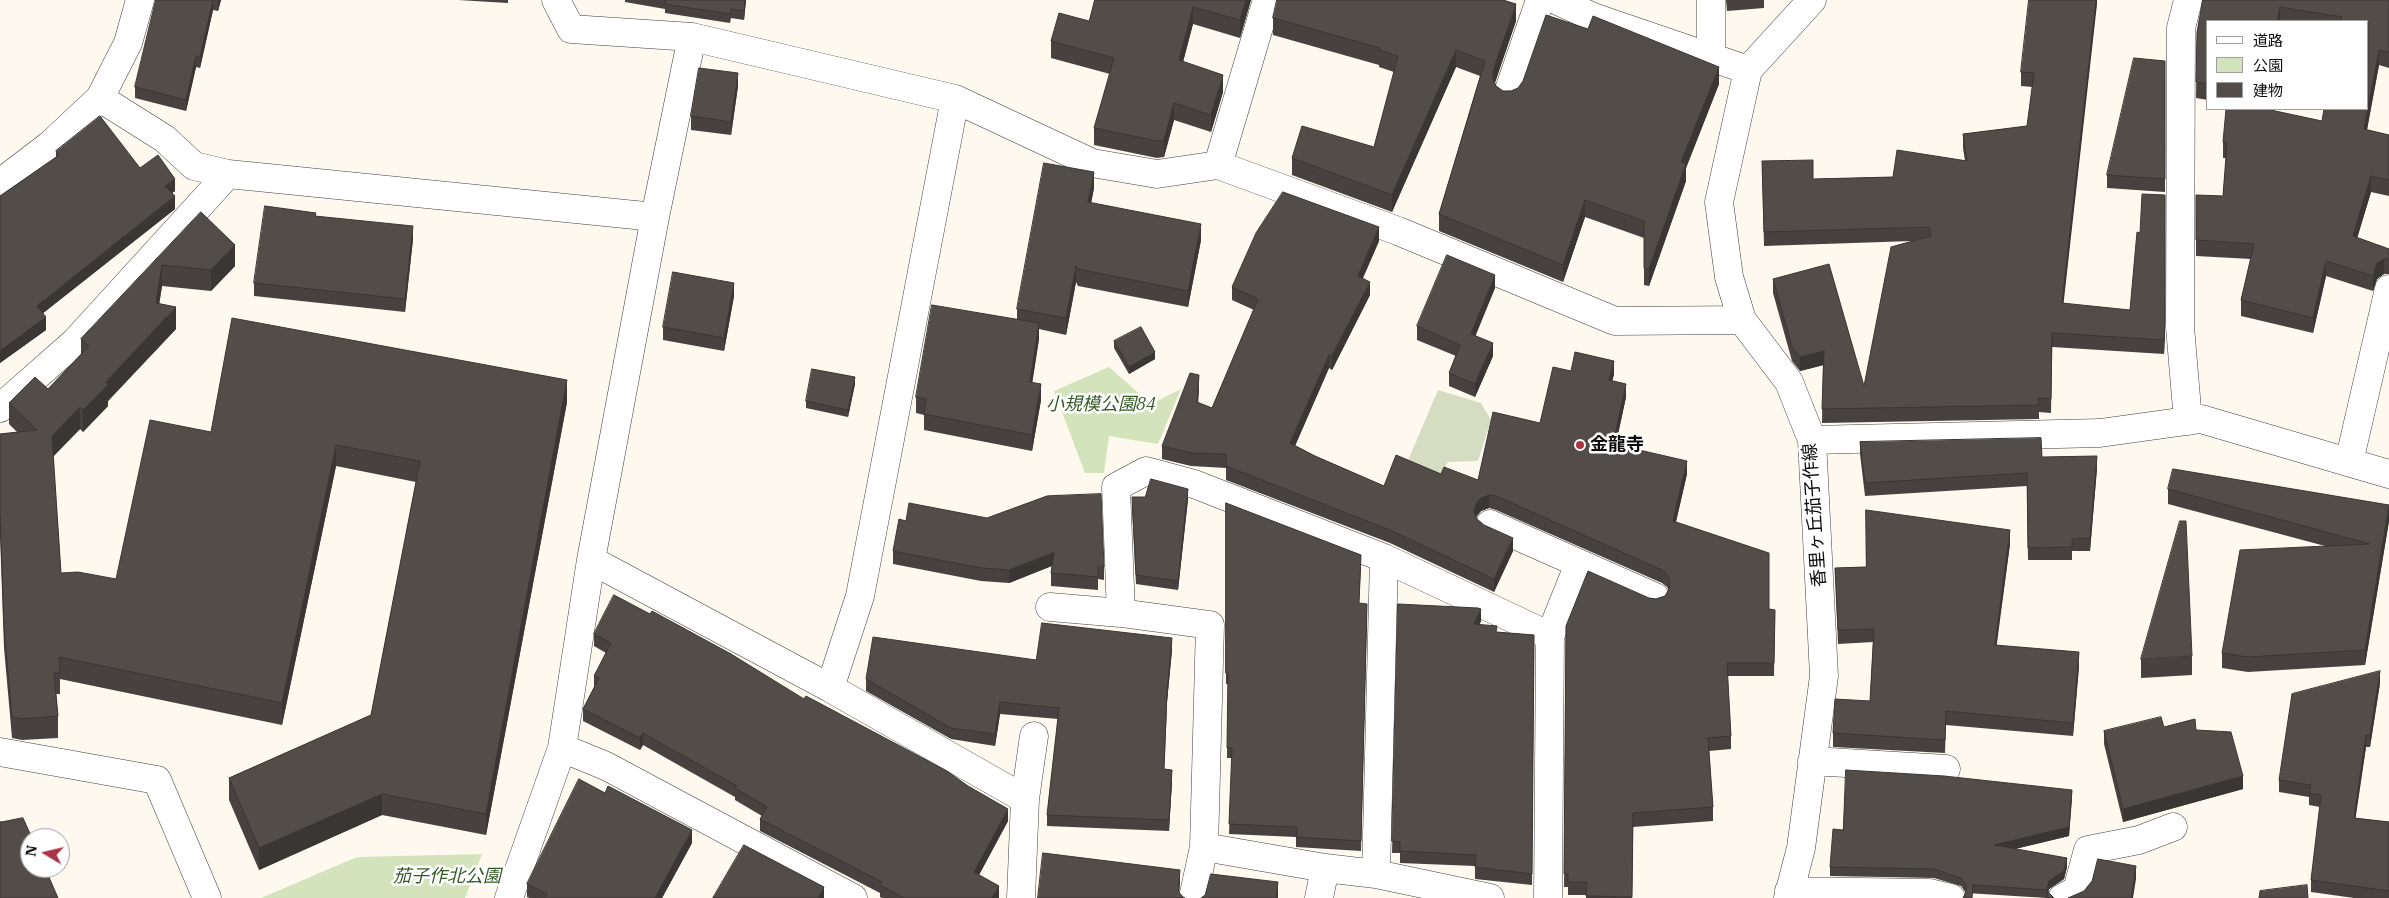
<!DOCTYPE html>
<html>
<head>
<meta charset="utf-8">
<style>
	body { margin:0 }
	#map { position:relative; width:2389px; height:898px; overflow:hidden; background:#fdf9ee; font-family:"IBM Plex Serif","Noto Sans JP",serif }
	canvas { display:block }
	.legend { position:absolute; left:2206px; top:20px; width:162px; height:90px; box-sizing:border-box; background:#fff; border:1px solid #9e9e9e; margin:0; padding:6px 9px; list-style:none; font-size:15px; color:#0c0c0c }
	.legend li { display:flex; align-items:center; gap:10px; height:25px }
	.legend b { width:25px; border:1px solid #9e9e9e }
	.north { position:absolute; left:20px; top:828px; width:50px; height:50px; box-sizing:border-box; background:#fff; border:1px solid #9e9e9e; border-radius:50%; rotate:279deg; font-size:14px; font-weight:700; line-height:20px; text-align:center; color:#0c0c0c }
	.north::after { content:''; display:block; margin:auto; width:18px; height:22px; background:#aa3643; clip-path:polygon(50% 0,100% 100%,50% 72%,0 100%) }
</style>
</head>
<body>
<div id="map">
<canvas width="2389" height="898"></canvas>
<ul class="legend">
<li><b style="height:6px;background:#fff"></b>道路</li>
<li><b style="height:14px;background:#d3e3bc"></b>公園</li>
<li><b style="height:14px;background:#534d4a"></b>建物</li>
</ul>
<div class="north">N</div>
</div>
<script>
const ctx = document.querySelector('canvas').getContext('2d');
ctx.lineJoin = 'round';
function fill(path, color) { ctx.fillStyle = color; ctx.fill(path, 'evenodd'); }
function stroke(path, color, width, dash) { ctx.strokeStyle = color; ctx.lineWidth = width; ctx.lineCap = dash ? 'butt' : 'round'; ctx.setLineDash(dash || []); ctx.stroke(path); }
function drawText(font, color, halo, rows, align = 'center') {
  ctx.font = font + ' "IBM Plex Serif","Noto Sans JP",serif'; ctx.lineWidth = 5; ctx.setLineDash([]); ctx.textBaseline = 'middle'; ctx.strokeStyle = halo; ctx.fillStyle = color; for (const [text, x, y, turn = 0] of rows) {
    ctx.save(); ctx.translate(x, y); ctx.rotate((+turn || 0) * Math.PI / 180); ctx.textAlign = isNaN(turn) ? turn : align; if (halo) ctx.strokeText(text, 0, 0); ctx.fillText(text, 0, 0); ctx.restore();
  }
}
const green = new Path2D(`
	M1109,367L1151,404L1181,389L1158,444L1109,436L1104,473H1085L1054,391Z
	M482,854L465,898H261L357,857Z`);
const cemetery = new Path2D(`
	M1438,390L1481,403L1491,420L1478,461L1448,462L1437,479L1406,465Z`);
const minor = new Path2D(`
	M556,0L571,29L692,37L955,99L1092,163L1157,174L1218,165L1398,231L1615,321L1742,320
	M1556,0L1593,17L1748,70
	M1711,57V0
	M1508,93L1540,0
	M100,98L165,139L194,166L228,174L655,217
	M1218,165L1267,0
	M0,183L51,144L100,98L128,43L140,0
	M0,408L75,342L228,174
	M2188,421L2180,327L2181,28L2188,0
	M1812,440L2100,433L2201,419L2389,474
	M2349,462L2389,289
	M1490,524L1655,597
	M591,560L830,688L1025,799L1021,898
	M1050,607L1121,613
	M1550,636L1579,564
	M830,688L860,596L955,99
	M562,748L606,766L853,898
	M0,752L157,780L207,898
	M1812,761L1946,769
	M1025,799L1034,736
	M1376,874L1384,558
	M1789,891L1930,893L1951,898
	M509,898L562,748L591,560L655,217L692,37
	M1193,898L1204,847
	M1319,898L1325,868
	M1490,898L1376,874L1325,868L1204,847L1210,625L1121,613L1116,487L1146,471L1194,484L1384,558L1550,636L1548,898
	M1788,898L1801,848L1824,676L1812,440L1789,382L1742,320L1729,277L1719,202L1748,70L1812,0
	M2062,898L2077,890L2088,850L2139,840L2173,827`);
const wall = new Path2D(`
	M156,0H221L218,11L213,10L200,68L196,67L186,111L135,98V87Z
	M458,0H508V3Z
	M625,0H746L744,20L731,18L730,23L665,13V9L625,2Z
	M1095,0H1251L1240,38L1193,24L1183,62L1223,92L1211,132L1174,120L1164,157L1157,158L1094,145V128L1110,74L1051,58V41L1089,21Z
	M1726,0H1764V8L1727,11Z
	M2097,0L2063,303L2165,334L2164,354L2052,347L2051,413L2039,412V419L1822,423L1823,365L1800,371L1792,361L1773,293V279L1864,386L1912,241L1764,246L1762,161L1813,179L1893,177L1965,161L1963,148V134L2027,126L2032,87L2021,86V72Z
	M2203,0H2389V68L2379,65L2367,130L2389,135V196L2371,192L2357,238L2389,249V274H2384L2377,279L2373,291L2326,276L2313,333L2241,316V300L2251,259L2196,256V195L2223,196L2226,158H2223V142L2322,121L2368,21H2208V100L2196,98L2197,33Z
	M1273,18L1516,21L1495,83L1496,86L1503,91L1719,84L1686,168V181L1649,286L1644,285V238L1585,217L1563,282L1439,231V214L1480,76L1456,67L1392,212L1292,175V158L1374,147L1394,72L1379,67V65L1273,35Z
	M2165,61V192L2107,188V175Z
	M738,86L731,135L691,130V116Z
	M56,151L140,168L175,191L172,193L175,209L43,313L46,330L0,363V196L56,158Z
	M1094,188L1091,203L1201,240L1188,307L1078,286L1076,282L1066,335L1039,329V339L1032,382L1041,400L1032,451L924,430V415L916,413V397L1017,319V309Z
	M201,212L235,266L211,291L162,286L159,304L176,329L108,401V406L83,432L80,429L53,456L61,573L116,579L211,432L567,402L486,835L382,815L259,870L229,800V778L371,715L416,482L336,466L282,725L60,679V694H56L58,716V738L22,740L12,738L4,648L0,534V434L17,432L9,424V403L48,389L81,354V339Z
	M316,216L413,239L405,312L254,296V283Z
	M1379,241L1363,278L1370,295L1332,370L1329,368L1295,446L1315,456L1384,486L1441,474L1478,480L1540,423L1571,371L1614,374L1612,381L1626,397L1616,444L1687,474L1676,522L1769,609L1775,610L1774,676H1727L1731,736V749L1709,751L1713,807V821L1633,827L1632,898H1586V895H1568V887H1564L1566,626L1649,598L1656,599L1665,596L1669,591L1667,587L1662,583L1496,510L1489,508L1481,511L1476,517L1477,519L1513,551L1494,592L1390,543L1226,480V468L1191,466L1162,459V446L1199,388L1198,403L1212,408L1254,310L1232,300V287Z
	M1495,288L1475,335L1493,356L1475,397L1449,386V373L1456,356L1417,340V326Z
	M734,296L724,351L663,340V327Z
	M1114,341L1155,359L1129,374L1114,348Z
	M855,384L848,417L806,408V401Z
	M1860,442L2042,457L2097,468L2090,551H2072V560H2028L2027,486L1865,496L1860,454Z
	M2168,489L2389,505V521L2365,665L2248,672L2222,668V653L2325,546L2168,504Z
	M1145,497L1188,499L1178,590L1136,584L1132,507Z
	M1226,503L1361,566L1359,603L1367,614L1361,851L1296,847V837L1229,834L1232,758H1227L1228,684H1226Z
	M2010,544L1996,645L2079,666L2073,736L1946,725L1945,753L1833,747V733L1870,701L1873,642L1838,644L1835,568L1866,567Z
	M893,551L1104,567V580L1098,579V590L1051,586V573L1052,566L1009,583L981,581L893,564Z
	M1398,604L1481,621L1479,625L1497,632L1534,635L1532,885L1475,879V866L1400,863V853H1392Z
	M594,634L804,699L1008,821L979,875L999,898H882L880,897V893L760,831V819L762,816L735,800V797L643,745L640,750L583,721V709L594,688V676L606,653L594,646Z
	M1172,650L1167,702L1164,769L1172,781L1169,831L1047,826V815L1058,719L1000,714L995,746L951,739L866,691V679L1036,660Z
	M2192,656V675L2141,678V659Z
	M2380,683L2370,747H2366L2355,818L2389,822V898H2354L2311,892V880L2320,807L2309,805V797L2279,792V780Z
	M2196,730L2243,789L2123,822L2104,744V731Z
	M605,793L692,843L662,898H530L527,897V884Z
	M2072,799L2069,836L2015,849L2067,867L2064,879L2049,889L2047,898L1966,893L1961,886L1934,878L1830,876V867L1843,830Z`);
const shadedWall = new Path2D(`
	M213,0V10L200,68V57Z
	M218,0H221L218,11Z
	M745,0H746L744,20V11Z
	M1246,0H1251L1240,38V20Z
	M2096,0H2097V4L2062,317V303Z
	M1516,4V21L1493,88V71Z
	M1193,7V24L1179,77V60Z
	M2280,7V21H2277Z
	M1456,50V67L1392,212V195Z
	M2379,50V65L2364,145V129Z
	M196,56V67L186,111V100Z
	M1719,67V84L1686,168V181L1649,286V269L1681,162Z
	M738,73V86L731,135V122Z
	M1223,75V92L1211,132V115Z
	M1174,103V120L1164,157V140Z
	M1094,172V188L1088,219V202Z
	M2371,176V192L2353,252V236Z
	M175,179V191L165,198V186Z
	M175,196V209L37,318V306Z
	M1585,200V217L1563,282V265Z
	M1201,224V240L1188,307V291Z
	M413,226V239L405,312V299Z
	M1379,227V241L1358,289V276Z
	M235,245V266L211,291V270Z
	M2384,259V274L2377,279L2373,291V276L2377,263Z
	M2326,261V276L2313,333V318Z
	M162,265V286L156,325V303Z
	M1076,266V282L1066,335V318Z
	M1495,275V288L1471,347V334Z
	M1370,282V295L1332,370V356Z
	M734,283V296L724,351V338Z
	M176,307V329L108,401V406L83,432V410L106,382Z
	M46,317V330L0,363V351Z
	M2165,320V334L2164,354V340Z
	M1039,323V339L1030,398V382Z
	M1493,343V356L1475,397V384Z
	M1824,351V365L1800,371V357Z
	M1155,352V359L1129,374V367Z
	M1329,355V368L1290,457V443Z
	M1614,361V374L1609,394V380Z
	M1199,375V388L1197,416V402Z
	M855,377V384L848,417V410Z
	M567,380V402L486,835V814Z
	M1041,384V400L1032,451V435Z
	M1626,384V397L1613,457V444Z
	M80,407V429L52,458V436Z
	M336,445V466L282,725V703Z
	M2097,456V468L2090,551V538Z
	M1687,461V474L1673,534V521Z
	M1188,489V499L1178,590V581Z
	M1489,495V508L1481,511L1476,517L1474,512L1476,504L1481,498Z
	M2389,506V521L2365,665V650Z
	M2010,530V544L1995,658V645Z
	M1513,538V551L1494,592V579Z
	M1054,552V565L1009,583V570Z
	M1481,609V621L1474,636V624Z
	M1172,638V650L1167,702L1164,780L1167,691Z
	M2079,652V666L2073,736V723Z
	M2380,671V683L2370,747V736Z
	M1000,702V714L995,746V734Z
	M643,733V745L640,750V738Z
	M2366,735V747L2354,829V818Z
	M1172,770V781L1169,831V820Z
	M2243,776V789L2123,822V809Z
	M2072,790L2069,836L1994,854V845Z
	M382,794V815L259,870V848Z
	M1008,809V821L974,884V872Z
	M692,830V843L662,898H655Z
	M2067,858V867L2064,879L2049,889L2047,898V890L2049,881Z
	M2136,866V879L2133,898H2131Z
	M1180,870V883L1179,898L1178,891Z
	M1278,882V898H1276Z
	M999,886V898H992Z
	M824,887V898H818Z`);
const building = new Path2D(`
	M156,0H213L200,57L196,56L186,100L135,87Z
	M666,0H745L744,11L731,9L730,14L665,4Z
	M1095,0H1246L1240,20L1193,7L1179,60L1223,75L1211,115L1174,103L1164,140L1157,141L1094,128L1114,58L1051,41L1059,13L1089,21Z
	M1277,0H1503L1516,4L1493,71V79L1496,86L1503,91H1511L1518,88L1523,81L1546,15L1588,29L1593,16L1719,67L1681,162L1686,164L1649,269L1644,268V221L1585,200L1563,265L1439,214L1485,61L1456,50L1392,195L1292,158L1302,126L1374,147L1398,56L1379,50L1380,48L1273,18Z
	M2029,0H2096L2062,303L2130,310L2137,232L2140,233L2142,194L2165,195V320L2164,340L2052,333L2051,399L2038,398L2039,405L1822,409L1824,351L1800,357L1792,347L1773,279L1829,264L1864,386L1891,247L1931,236L1929,227L1764,232L1762,161L1813,160V179L1893,177L1897,150L1967,161L1963,134L2027,126L2034,73L2021,72Z
	M2203,0H2389V52L2379,50L2364,129L2389,135V180L2371,176L2353,236L2389,249V259H2384L2377,263L2373,276L2326,261L2313,318L2241,300L2254,244L2196,240V195L2223,196L2227,143L2223,142L2226,109H2266L2322,121L2324,109H2368V21H2341L2342,17L2280,7L2277,21H2208V84L2196,82L2197,33Z
	M2134,58L2165,61V179L2107,175Z
	M699,68L738,73L731,122L691,116Z
	M100,116L140,168L158,155L175,179L165,186L175,196L37,306L46,317L0,351V196L59,155L56,151Z
	M1044,163L1094,172L1088,202L1201,224L1188,291L1078,269L1076,266L1066,318L1017,309Z
	M1283,192L1379,227L1358,276L1370,282L1332,356L1329,355L1290,443L1315,456L1384,486L1396,455L1441,474L1444,467L1478,480L1493,412L1540,423L1553,367L1571,371L1575,352L1614,361L1609,380L1626,384L1613,444L1687,461L1673,521L1769,553V609L1775,610L1774,663H1727L1731,736L1708,738L1713,807L1633,813L1632,897L1586,896L1587,882H1568V874H1564L1566,626L1588,571L1649,598L1656,599L1665,596L1669,589L1670,581L1667,574L1662,570L1496,496L1489,495L1481,498L1476,504L1474,512L1477,519L1484,525L1513,538L1494,579L1390,530L1226,466V454L1191,453L1162,446L1190,373L1199,375L1197,402L1212,408L1258,299L1232,287L1256,233Z
	M265,206L316,213L315,216L413,226L405,299L254,283Z
	M201,212L235,245L211,270L162,265L156,303L176,307L106,382L108,385L83,410L80,407L52,436L61,573L78,572L116,579L150,420L211,432L232,318L567,380L486,814L382,794L259,848L229,778L371,715L420,461L336,445L282,703L59,657L60,673H54L58,716L22,719L12,717L4,627L0,513V434L37,430L9,403L35,377L48,389L89,346L81,339Z
	M1447,255L1495,275L1471,334L1493,343L1475,384L1449,373L1460,345L1417,326Z
	M673,272L734,283L724,338L663,327Z
	M932,305L1039,323L1030,382L1041,384L1032,435L924,414L926,399L916,397Z
	M1141,327L1155,352L1129,367L1114,341Z
	M812,369L855,377L848,410L806,401Z
	M2041,438L2042,457L2097,456L2090,538L2072,539V547L2028,548L2027,473L1865,483L1860,442Z
	M2173,469L2389,505L2365,650L2248,657L2222,653L2240,550L2370,544L2168,489Z
	M1151,479L1188,489L1178,581L1136,575L1132,497H1145Z
	M1101,494L1104,567L1098,566V577L1051,573L1054,552L1009,570L981,568L893,551L899,519L906,521L909,503L987,518L1047,496Z
	M1226,503L1361,555L1359,603L1367,604L1361,841L1296,837L1297,827L1229,824L1232,748H1227L1228,673H1226Z
	M1866,510L2010,530L1995,645L2079,652L2073,723L1946,711L1945,740L1833,733L1835,699L1870,701L1874,629L1838,630L1835,568L1866,567Z
	M2180,521H2186L2192,656L2141,659Z
	M614,595L650,614L652,611L731,654L804,699L806,696L947,771L968,786L1008,809L974,872L999,886L992,898H904L880,885L882,882L760,819L767,807L735,788L737,786L643,733L640,738L583,709L599,678L594,676L611,643L594,634Z
	M1398,604L1478,608L1481,609L1474,624L1497,626L1496,632L1534,635L1532,874L1475,867L1476,855L1400,851V842L1392,841Z
	M1042,623L1172,638L1167,691L1164,769L1172,770L1169,820L1047,815L1059,708L1000,702L995,734L951,728L866,679L873,637L1036,660Z
	M2380,671L2370,736L2366,735L2354,818L2389,822V891L2311,880L2321,795L2309,793L2311,785L2279,780L2292,694Z
	M2161,717L2164,727L2195,719L2196,730L2231,732L2243,776L2123,809L2104,731Z
	M1846,770L1944,776L2072,790L2069,827L1994,845L2067,858L2064,871L2049,881L2047,890L1973,885L1972,898H1963L1966,892V884L1961,878L1934,869L1830,867L1833,829L1843,830Z
	M579,779L605,793L608,786L692,830L655,898H545L547,894L527,884Z
	M23,818L32,838H30V868H45L58,898H0V821V822Z
	M744,845L824,887L818,898H713Z
	M1043,853L1180,870L1178,891L1183,897L1185,898H1038Z
	M2098,859L2136,866L2131,898H2068L2084,891L2092,881Z
	M1211,874L1278,882L1276,898H1201L1205,895Z
	M2307,885L2308,898H2259L2260,891Z
	M2048,892L2054,898H2047Z`);
const markers = [
	[1580,445,5,"#aa3643"]
];
const parkNames = [
	["小規模公園84",1101,405],
	["茄子作北公園",447,877]
];
const poiNames = [
	["金龍寺",1590,445]
];
const streetNames = [
	["香里ヶ丘茄子作線",1815,515,-94]
];
fill(green, '#d3e3bc');
fill(cemetery, '#d5dcc2');
stroke(minor, '#3f3f3f', 29);
stroke(minor, '#fff', 28);
fill(wall, '#474240');
fill(shadedWall, '#3a3634');
fill(building, '#534d4a');
stroke(building, '#3a3634', 1);
for (const [x, y, r, color] of markers) { const dot = new Path2D(); dot.arc(x, y, r, 0, 2 * Math.PI); ctx.fillStyle = color; ctx.fill(dot); stroke(dot, '#fff', 2); }
drawText('italic 18px', '#345b25', '#fff', parkNames);
drawText('bold 18px', '#0c0c0c', '#fff', poiNames, 'left');
drawText('18px', '#0c0c0c', '#fff', streetNames);
</script>
</body>
</html>
